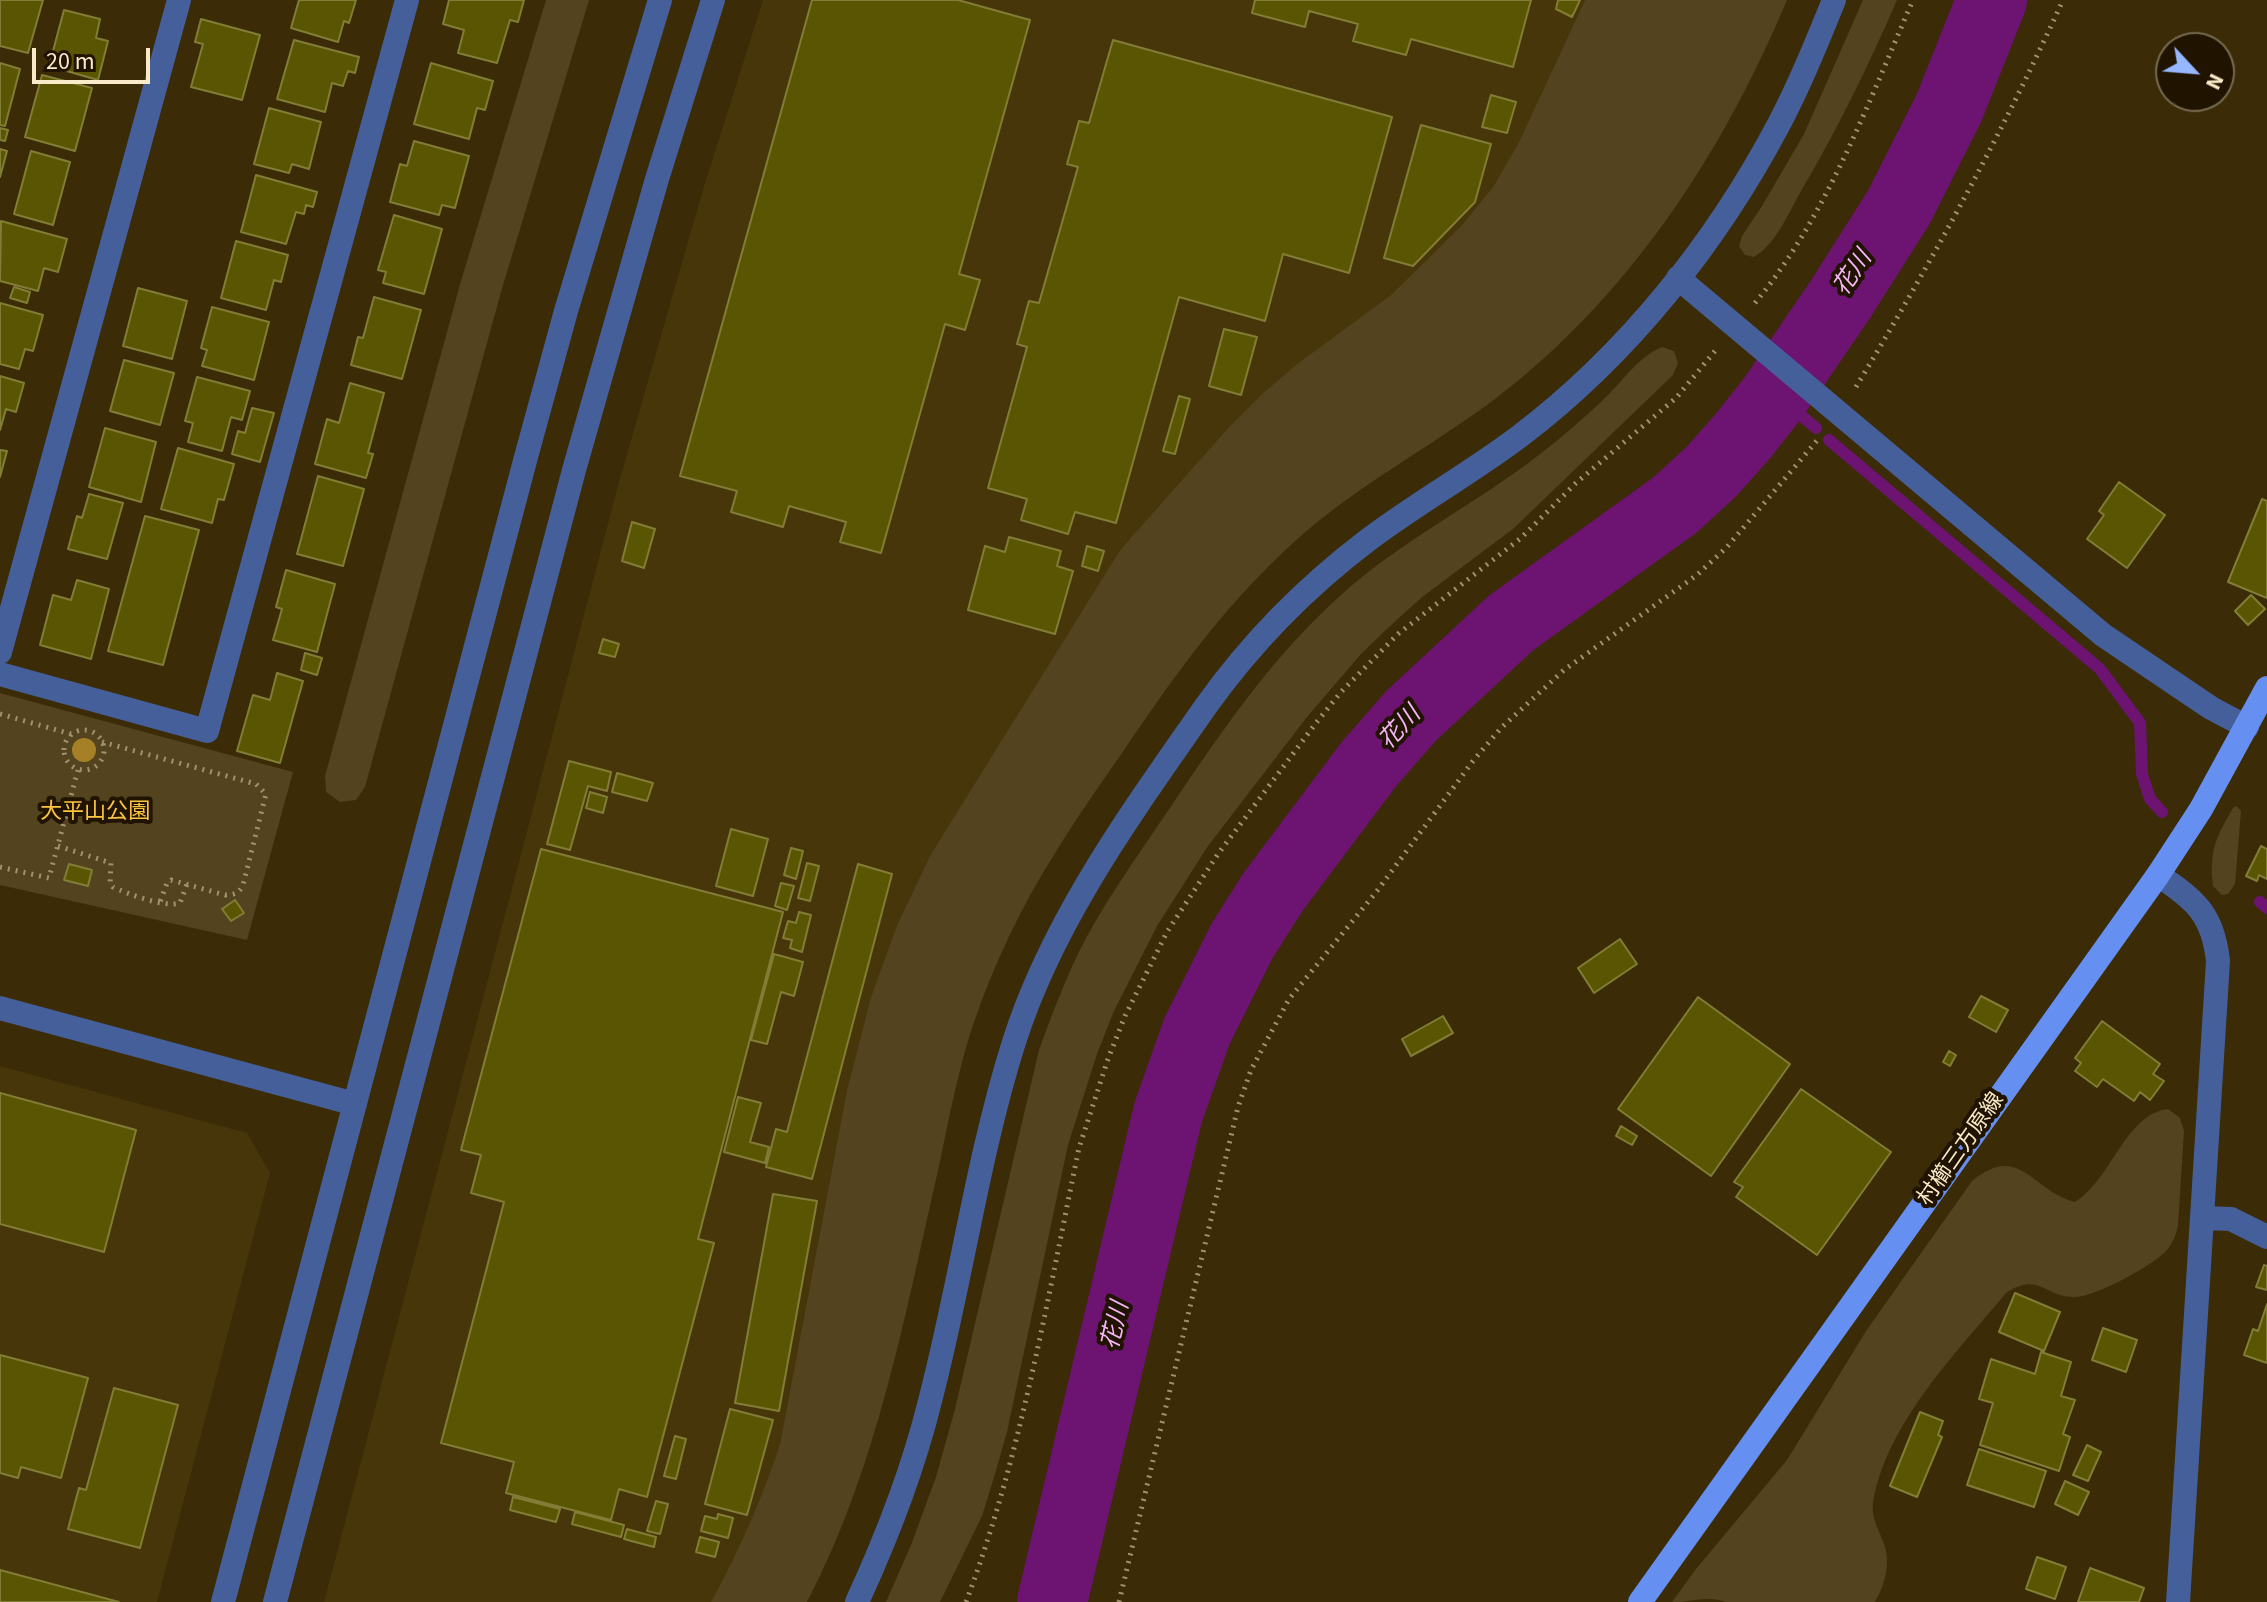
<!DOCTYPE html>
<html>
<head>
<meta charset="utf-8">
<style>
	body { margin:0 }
	#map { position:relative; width:2267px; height:1602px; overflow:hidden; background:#3b2b06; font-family:"Source Sans 3",sans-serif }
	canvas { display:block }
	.north { position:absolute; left:2155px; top:32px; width:80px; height:80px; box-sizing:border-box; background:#201400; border:2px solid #776a50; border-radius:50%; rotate:116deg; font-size:22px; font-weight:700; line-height:32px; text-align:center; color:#f9eac9 }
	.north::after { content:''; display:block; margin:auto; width:28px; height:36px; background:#96b6fd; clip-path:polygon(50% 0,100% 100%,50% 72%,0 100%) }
	.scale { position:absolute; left:32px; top:48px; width:118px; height:36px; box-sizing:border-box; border:4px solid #f9eac9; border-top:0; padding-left:10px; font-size:24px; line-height:28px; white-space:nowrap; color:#f9eac9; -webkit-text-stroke:6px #201400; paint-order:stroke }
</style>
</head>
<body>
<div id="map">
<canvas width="2267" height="1602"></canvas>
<div class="north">N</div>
<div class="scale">20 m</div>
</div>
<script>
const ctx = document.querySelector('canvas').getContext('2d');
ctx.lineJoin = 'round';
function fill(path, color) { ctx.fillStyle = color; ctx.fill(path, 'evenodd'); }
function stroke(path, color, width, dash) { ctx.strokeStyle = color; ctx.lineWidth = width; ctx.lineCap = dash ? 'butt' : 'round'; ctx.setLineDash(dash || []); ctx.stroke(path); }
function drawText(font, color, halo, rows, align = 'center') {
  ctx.font = font + ' "Source Sans 3","Noto Sans JP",sans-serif'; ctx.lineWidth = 8; ctx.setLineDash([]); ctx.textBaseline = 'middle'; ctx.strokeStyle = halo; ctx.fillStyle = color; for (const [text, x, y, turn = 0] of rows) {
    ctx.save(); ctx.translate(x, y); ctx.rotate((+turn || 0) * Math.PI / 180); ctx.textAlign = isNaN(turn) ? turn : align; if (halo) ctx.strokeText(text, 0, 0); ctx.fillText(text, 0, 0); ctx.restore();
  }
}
const built = new Path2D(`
	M763,0H1585L1519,142L1493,187L1462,225L1391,295L1297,364L1263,393L1229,427L1120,550L931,854L897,925L871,997L847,1090L780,1444L766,1487L742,1544L711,1602H324L619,482L702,193Z
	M0,1066L247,1133L270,1173L157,1602H0Z`);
const green = new Path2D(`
	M546,0H589L501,292L365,787L356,800L340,802L326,792L325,776L461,281Z
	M1585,0H1787C1722,155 1627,300 1491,402C1426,450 1353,488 1293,543C1223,607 1175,675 1122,753C1100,785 1077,817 1057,850C1022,905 994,963 973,1025C958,1070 949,1119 939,1166C905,1314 878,1466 807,1602H711C739,1551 762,1499 780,1444L847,1090L871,997L897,925L931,854L1120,550L1229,427L1263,393L1297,364L1391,295L1462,225L1493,187L1519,142Z
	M1863,0H1897C1868,67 1837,130 1800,193C1788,214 1776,244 1754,257L1745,255L1739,246L1742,236L1762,206L1804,134Z
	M1662,347L1674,351L1678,363L1673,375L1513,529L1421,598L1390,626L1361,654L1307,717L1208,846L1157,926L1114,1011L1097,1054L1068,1145L1007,1432L995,1474L982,1516L940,1602H886L911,1545L936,1477L955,1409L1039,1050C1053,1012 1067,974 1086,938C1113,889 1147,842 1178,796C1227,723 1276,653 1342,594C1402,540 1476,504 1540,454C1562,437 1584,418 1604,399C1623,381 1638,357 1662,347Z
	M0,693L293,772L247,940L0,885Z
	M2236,806L2241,811L2235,884L2228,894L2222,895L2213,886C2209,851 2216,837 2233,808Z
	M2168,1109L2180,1118L2184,1131L2178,1225C2176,1236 2172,1245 2165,1252C2150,1267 2096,1296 2076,1297C2044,1298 2040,1271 2006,1293C1956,1353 1886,1424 1873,1503C1871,1518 1879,1530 1884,1544C1891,1563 1885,1585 1875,1602H1726C1709,1595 1691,1602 1672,1602L1696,1569L1787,1460L1866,1331L1972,1181C2020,1142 2030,1190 2075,1202C2112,1179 2125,1114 2168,1109Z`);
const stream = new Path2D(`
	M1776,394L1816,428
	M1829,440L2100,669L2140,723L2142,774L2150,799L2162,812
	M2260,902L2267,908`);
const river = new Path2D(`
	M1052,1602L1168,1113L1197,1031L1242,941L1273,892L1369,764L1411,716L1511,623L1675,505L1711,472L1743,436L1773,398L1840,300L1899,207L1949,108L1992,0`);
const building = new Path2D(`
	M0,0H43L28,53L0,46Z
	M299,0H356L349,23L344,21L338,42L291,28Z
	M449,0H524L518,22L510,20L497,63L458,53L464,30L443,24Z
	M812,0H958L1030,20L959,274L980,280L965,330L945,324L881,553L840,542L846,522L789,506L783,527L731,512L737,491L680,476Z
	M1255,0H1531L1513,67L1411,39L1406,55L1353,41L1358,24L1309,11L1305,27L1252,13Z
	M1558,0H1580L1572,17L1556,9Z
	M64,10L100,19L96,38L108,41L98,80L49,66Z
	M201,19L260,35L242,100L191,87L203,44L195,42Z
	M294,40L359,57L355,73L348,71L343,86L332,83L325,112L277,99Z
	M1113,40L1392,117L1349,273L1283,254L1265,321L1179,297L1116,523L1075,512L1068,534L1021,520L1027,499L988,488L1027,347L1017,344L1029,301L1039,303L1078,167L1067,164L1079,121L1089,123Z
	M0,63L20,69L5,126L0,125Z
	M431,63L493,81L485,110L477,108L469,139L414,124Z
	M42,75L92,88L75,151L25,137Z
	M1491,95L1516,102L1507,133L1482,127Z
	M269,108L321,122L309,169L292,164L289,173L254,164Z
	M1421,125L1491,144L1475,202L1413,266L1384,258Z
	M0,128L8,130L5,141L0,140Z
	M414,141L469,156L455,208L442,205L439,215L390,202L400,164L407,166Z
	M0,149L7,151L0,177Z
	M31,151L70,162L53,225L14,214Z
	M256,175L317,192L313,207L306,205L304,214L296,212L286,244L241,232Z
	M394,215L442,229L424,294L383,283L386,272L378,270Z
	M1,221L67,239L58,272L44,268L38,291L0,281Z
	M236,241L288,255L281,282L274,280L266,310L221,298Z
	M14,287L30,292L27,303L10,298Z
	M138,288L187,301L172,359L123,346Z
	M374,297L421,310L402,379L351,365L358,337L363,338Z
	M0,303L43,315L33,351L25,349L19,369L0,364Z
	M212,307L269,322L254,380L202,366L207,350L201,348Z
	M1224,329L1257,337L1241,395L1209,386Z
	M124,360L174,373L160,425L110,411Z
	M0,376L24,383L16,412L6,409L0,430Z
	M197,377L250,391L242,420L231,417L222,451L188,442L193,423L185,421Z
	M350,383L384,393L368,453L373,454L366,478L315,464L327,419L339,423Z
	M1179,396L1190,399L1175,454L1163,451Z
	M252,408L274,413L260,462L232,454L238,431L245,433Z
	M105,428L156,442L141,502L89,487Z
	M178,448L234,464L224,500L218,499L212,523L161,509Z
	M0,450L7,451L0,477Z
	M318,476L364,489L343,566L297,554Z
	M2119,482L2165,515L2127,568L2087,539L2104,515L2099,511Z
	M89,494L123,503L107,559L68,549L77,516L82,518Z
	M2262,499L2267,501V598L2228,582Z
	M145,516L199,530L163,665L108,651Z
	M632,522L655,529L644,568L622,561Z
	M1009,537L1061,551L1057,566L1073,571L1055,634L968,610L985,546L1005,552Z
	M1087,546L1104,551L1098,571L1082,566Z
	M286,570L335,584L317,652L273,640L282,609L276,607Z
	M77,580L109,589L91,659L40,645L53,595L71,600Z
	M2251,595L2265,609L2248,625L2235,611Z
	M603,639L619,644L615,657L599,653Z
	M305,653L322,658L317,675L301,670Z
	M277,673L303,681L280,763L237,751L253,695L270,700Z
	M569,761L611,772L607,791L588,786L570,850L547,844Z
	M617,773L653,783L647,801L612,792Z
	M590,792L607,797L603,813L586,808Z
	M731,829L768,839L753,896L716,886Z
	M2261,846L2267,849V879L2259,875L2257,881L2246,876Z
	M791,848L803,851L796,879L784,875Z
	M541,849L783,912L698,1239L714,1243L647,1497L619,1489L611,1520L506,1493L514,1462L441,1443L504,1202L471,1193L481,1155L461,1150Z
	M807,863L819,866L810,901L798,898Z
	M69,864L92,870L88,886L64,880Z
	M858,864L892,874L812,1179L766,1167L776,1129L787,1132Z
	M781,883L794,886L787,910L775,906Z
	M235,900L244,913L231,921L222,909Z
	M799,912L811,915L802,952L790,948L792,940L783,938L788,921L796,923Z
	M1620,939L1637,964L1594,993L1578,968Z
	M774,954L803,962L794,996L781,992L767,1044L751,1040Z
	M1981,996L2008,1010L1996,1032L1969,1017Z
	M1698,997L1790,1064L1711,1176L1618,1109Z
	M1443,1016L1453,1033L1411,1056L1402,1039Z
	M2102,1021L2160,1064L2153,1074L2164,1081L2150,1100L2140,1092L2134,1101L2103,1079L2097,1087L2075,1071L2081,1063L2075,1058Z
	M1949,1051L1956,1055L1950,1066L1943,1062Z
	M1801,1089L1891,1152L1817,1255L1736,1197L1743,1187L1734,1182Z
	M0,1093L136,1130L104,1252L0,1224Z
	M738,1097L761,1103L750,1142L769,1147L765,1163L724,1152Z
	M1621,1126L1637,1136L1632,1145L1616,1136Z
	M773,1194L817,1201L779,1411L735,1403Z
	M2264,1265L2267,1266V1290L2256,1287Z
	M2015,1293L2060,1312L2044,1351L1999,1332Z
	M2267,1304V1363L2244,1355L2253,1329L2258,1331Z
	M2103,1328L2137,1340L2126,1372L2092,1360Z
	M2041,1352L2071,1362L2061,1396L2075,1400L2063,1434L2070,1437L2059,1471L1980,1445L1993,1403L1979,1399L1991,1359L2035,1374Z
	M0,1355L88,1378L61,1478L21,1467L18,1478L0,1473Z
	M114,1388L178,1405L140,1548L68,1529L79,1488L86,1490Z
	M730,1409L773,1420L747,1515L705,1504Z
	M1920,1412L1943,1421L1938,1435L1942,1437L1917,1497L1890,1486Z
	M675,1436L686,1439L676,1479L664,1476Z
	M2087,1445L2101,1452L2088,1481L2073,1475Z
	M1979,1449L2046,1471L2034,1507L1967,1485Z
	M2065,1481L2089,1492L2078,1515L2055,1504Z
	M513,1497L560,1509L556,1522L510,1510Z
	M656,1501L668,1504L660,1534L647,1531Z
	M575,1512L624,1525L621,1537L572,1524Z
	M718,1514L733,1518L728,1538L701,1531L705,1516L717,1519Z
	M627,1529L656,1537L654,1547L624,1539Z
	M700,1537L719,1542L715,1557L696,1552Z
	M2037,1557L2066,1567L2055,1599L2026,1589Z
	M2090,1568L2144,1588L2139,1602H2078Z
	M0,1570L119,1602H0Z`);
const path = new Path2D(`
	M1755,303C1827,216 1868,103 1913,0
	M1856,387C1932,261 2002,134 2063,0
	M0,714L71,734
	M64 750a20 20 0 1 1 40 0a20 20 0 1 1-40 0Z
	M102,742L256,784L266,794L243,885C239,893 235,895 225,895L171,880L167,883L160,902
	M58,846L111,863L110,883L113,887C128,894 165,908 180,903L187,884
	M0,867L49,878L78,770
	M966,1602C1021,1456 1047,1301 1079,1148L1108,1059L1125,1016L1167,932L1218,854L1316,723L1341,692L1398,634L1521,538L1576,483L1676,398L1715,351
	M1119,1602L1238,1107L1251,1070L1289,999L1377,891L1473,761L1501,728L1564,670L1697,575L1727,547L1820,437`);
const minor = new Path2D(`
	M1678,278L2103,635L2211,708L2247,727
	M0,652L179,0
	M0,674L207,731L407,0
	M2158,875C2196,900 2213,915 2218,961L2178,1602
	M0,1008L355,1104
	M2202,1218L2231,1219L2267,1237
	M223,1602L526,457L566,311L660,0
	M275,1602L574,470L657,179L713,0
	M857,1602C887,1537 913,1470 930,1401C961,1283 977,1159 1014,1042C1053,919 1133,811 1206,706C1251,643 1306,587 1368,540C1417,503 1471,473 1520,436C1628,354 1716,243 1779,124C1800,84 1817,42 1834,0`);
const major = new Path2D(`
	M1640,1602L2158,875L2201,809L2267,688`);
const trees = [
	[84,750]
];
const parkNames = [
	["大平山公園",95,813]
];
const streetNames = [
	["村櫛三方原線",1962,1150,-55]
];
const waterNames = [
	["花川",1854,274,-56],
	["花川",1401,729,-47],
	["花川",1117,1326,-77]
];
fill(built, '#48360b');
fill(green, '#53431f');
stroke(stream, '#6d1473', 12);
stroke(river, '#6d1473', 70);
fill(building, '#5a5502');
stroke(building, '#827d36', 2);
stroke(path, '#a1926f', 5, [2, 6]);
stroke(minor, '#455f9a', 24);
stroke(major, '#658ff0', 24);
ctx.fillStyle = '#a58026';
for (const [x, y] of trees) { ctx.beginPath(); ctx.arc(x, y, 12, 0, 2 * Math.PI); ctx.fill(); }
drawText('22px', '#fcc540', '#201400', parkNames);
drawText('22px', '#f9eac9', '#201400', streetNames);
drawText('italic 24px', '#f6b5f9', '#201400', waterNames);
</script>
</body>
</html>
